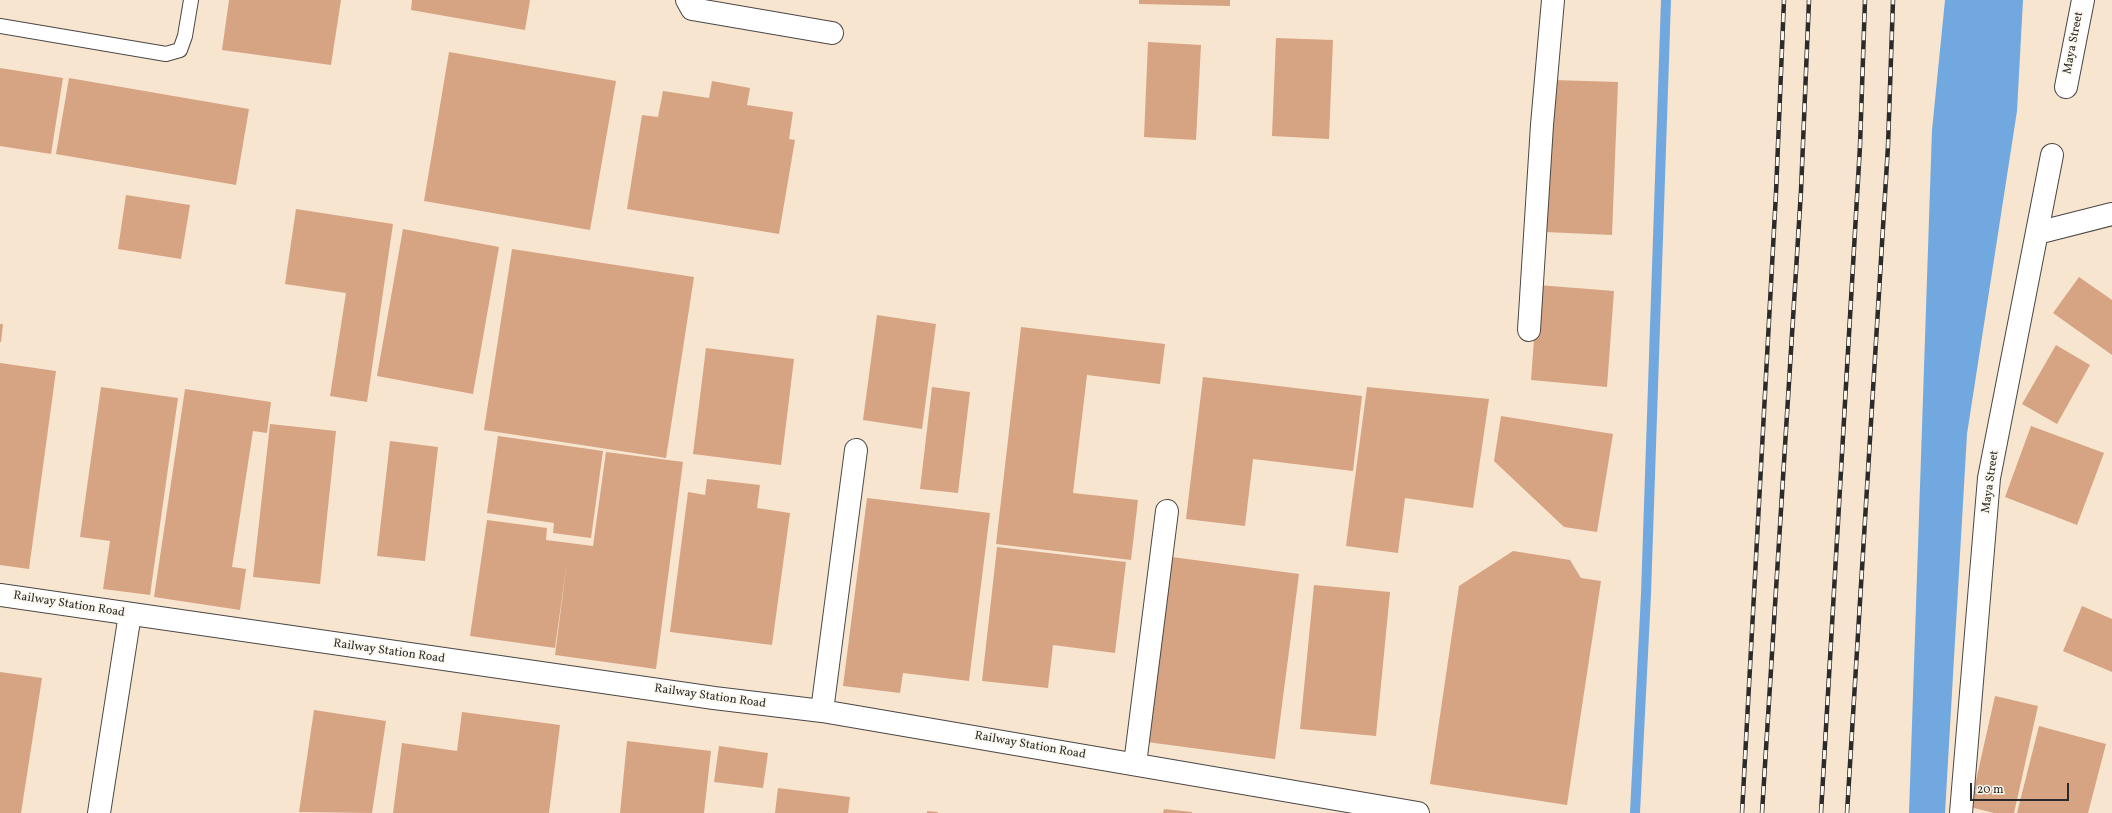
<!DOCTYPE html>
<html>
<head>
<meta charset="utf-8">
<style>
	body { margin:0 }
	#map { position:relative; width:2112px; height:813px; overflow:hidden; background:#f7e5cf; font-family:Vollkorn,serif }
	canvas { display:block }
	.scale { position:absolute; left:1970px; top:783px; width:99px; height:18px; box-sizing:border-box; border:2px solid #2b2b2b; border-top:0; padding-left:5px; font-size:12px; line-height:14px; white-space:nowrap; color:#2b2b2b; -webkit-text-stroke:3px #fbf7ec; paint-order:stroke }
</style>
</head>
<body>
<div id="map">
<canvas width="2112" height="813"></canvas>
<div class="scale">20 m</div>
</div>
<script>
const ctx = document.querySelector('canvas').getContext('2d');
ctx.lineJoin = 'round';
function fill(path, color) { ctx.fillStyle = color; ctx.fill(path, 'evenodd'); }
function stroke(path, color, width, dash) { ctx.strokeStyle = color; ctx.lineWidth = width; ctx.lineCap = dash ? 'butt' : 'round'; ctx.setLineDash(dash || []); ctx.stroke(path); }
function drawText(font, color, halo, rows, align = 'center') {
  ctx.font = font + ' Vollkorn,serif'; ctx.lineWidth = 3.5; ctx.setLineDash([]); ctx.textBaseline = 'middle'; ctx.strokeStyle = halo; ctx.fillStyle = color; for (const [text, x, y, turn = 0] of rows) {
    ctx.save(); ctx.translate(x, y); ctx.rotate((+turn || 0) * Math.PI / 180); ctx.textAlign = isNaN(turn) ? turn : align; if (halo) ctx.strokeText(text, 0, 0); ctx.fillText(text, 0, 0); ctx.restore();
  }
}
const water = new Path2D(`
	M1945,0H2023L2017,111L1967,434L1945,813H1909L1932,130Z`);
const stream = new Path2D(`
	M1635,813L1646,594L1666,0`);
const building = new Path2D(`
	M229,0H341L331,65L222,50Z
	M412,0H530L525,30L411,10Z
	M1139,0H1230V6L1139,4Z
	M1276,38L1333,40L1329,139L1272,136Z
	M1148,42L1201,45L1196,140L1144,137Z
	M449,52L616,81L590,230L424,201Z
	M0,68L63,78L51,154L0,146Z
	M69,78L249,109L236,185L56,154Z
	M1552,80L1618,82L1612,235L1545,232Z
	M712,81L750,88L747,105L793,112L789,139L795,140L779,234L627,209L642,115L658,117L663,91L709,98Z
	M126,195L190,205L181,259L118,249Z
	M296,209L393,224L367,402L330,396L346,293L285,284Z
	M403,229L499,247L473,394L377,376Z
	M512,249L694,277L666,458L484,430Z
	M2079,277L2112,300V355L2053,313Z
	M1538,285L1614,291L1607,387L1531,380Z
	M877,315L936,324L922,429L863,420Z
	M0,324H3L1,342H0Z
	M1021,327L1165,344L1160,384L1087,375L1073,493L1138,500L1131,560L996,544Z
	M2056,345L2090,365L2057,424L2022,404Z
	M706,348L794,359L781,465L693,454Z
	M0,363L56,371L29,569L0,565Z
	M1203,377L1362,396L1353,471L1253,459L1245,526L1186,519Z
	M101,387L178,398L150,595L103,589L110,541L80,537Z
	M932,387L970,392L958,493L920,489Z
	M1367,387L1489,399L1473,508L1405,498L1398,553L1346,546Z
	M185,389L271,402L267,433L253,431L232,567L246,569L240,610L154,597Z
	M1501,416L1613,434L1597,532L1564,527L1494,461Z
	M270,424L336,431L320,584L253,577Z
	M2031,426L2104,453L2077,525L2005,497Z
	M498,436L603,451L591,538L553,533L554,523L487,513Z
	M390,441L438,447L425,561L377,556Z
	M606,452L683,462L656,669L555,655L567,562L555,648L470,636L487,520L547,528L546,540L593,546Z
	M707,479L760,485L757,508L790,513L772,645L670,632L688,492L705,495Z
	M867,498L990,513L969,681L903,673L900,693L843,686Z
	M997,547L1126,562L1115,653L1053,645L1048,688L982,681Z
	M1513,551L1570,560L1581,578L1601,581L1567,805L1430,784L1459,586Z
	M1172,557L1299,574L1275,759L1147,742Z
	M1314,585L1390,592L1376,736L1300,729Z
	M2082,606L2112,619V672L2063,651Z
	M0,672L42,678L21,813H0Z
	M1995,696L2038,706L2014,813H1994L1970,807Z
	M314,710L386,721L372,813L299,812Z
	M462,712L560,725L549,813H393L402,743L457,751Z
	M2039,726L2106,744L2088,813H2017Z
	M627,741L711,751L704,813H620Z
	M719,746L768,753L763,788L714,782Z
	M778,788L850,797L848,813H775Z
	M1164,809L1192,812V813H1163Z
	M927,811L938,812V813H927Z`);
const lane = new Path2D(`
	M0,26L166,54L180,50L185,36L191,0`);
const street = new Path2D(`
	M687,0L692,9L832,33
	M2066,87L2083,0
	M2037,233L2112,214
	M1529,330L1542,125L1553,0
	M0,595L714,698L822,711L1418,813
	M822,711L856,450
	M1135,764L1167,511
	M99,813L130,614
	M1961,813L1989,478L2052,155`);
const rail = new Path2D(`
	M1742,813L1776,193L1784,0
	M1762,813L1801,191L1809,0
	M1821,813L1860,146L1865,0
	M1847,813L1888,146L1893,0`);
const streetNames = [
	["Maya Street",2074,43,-79],
	["Maya Street",1991,482,-82],
	["Railway Station Road",69,605,9],
	["Railway Station Road",389,652,8],
	["Railway Station Road",710,697,8],
	["Railway Station Road",1030,746,10]
];
fill(water, '#70a8df');
stroke(stream, '#70a8df', 10);
fill(building, '#d6a483');
stroke(lane, '#4a4744', 16);
stroke(street, '#4a4744', 24);
stroke(lane, '#fff', 14);
stroke(street, '#fff', 22);
stroke(rail, '#2b2b2b', 4.5);
stroke(rail, '#fbf7ec', 3, [9]);
drawText('12px', '#2b2b2b', '#fbf7ec', streetNames);
</script>
</body>
</html>
